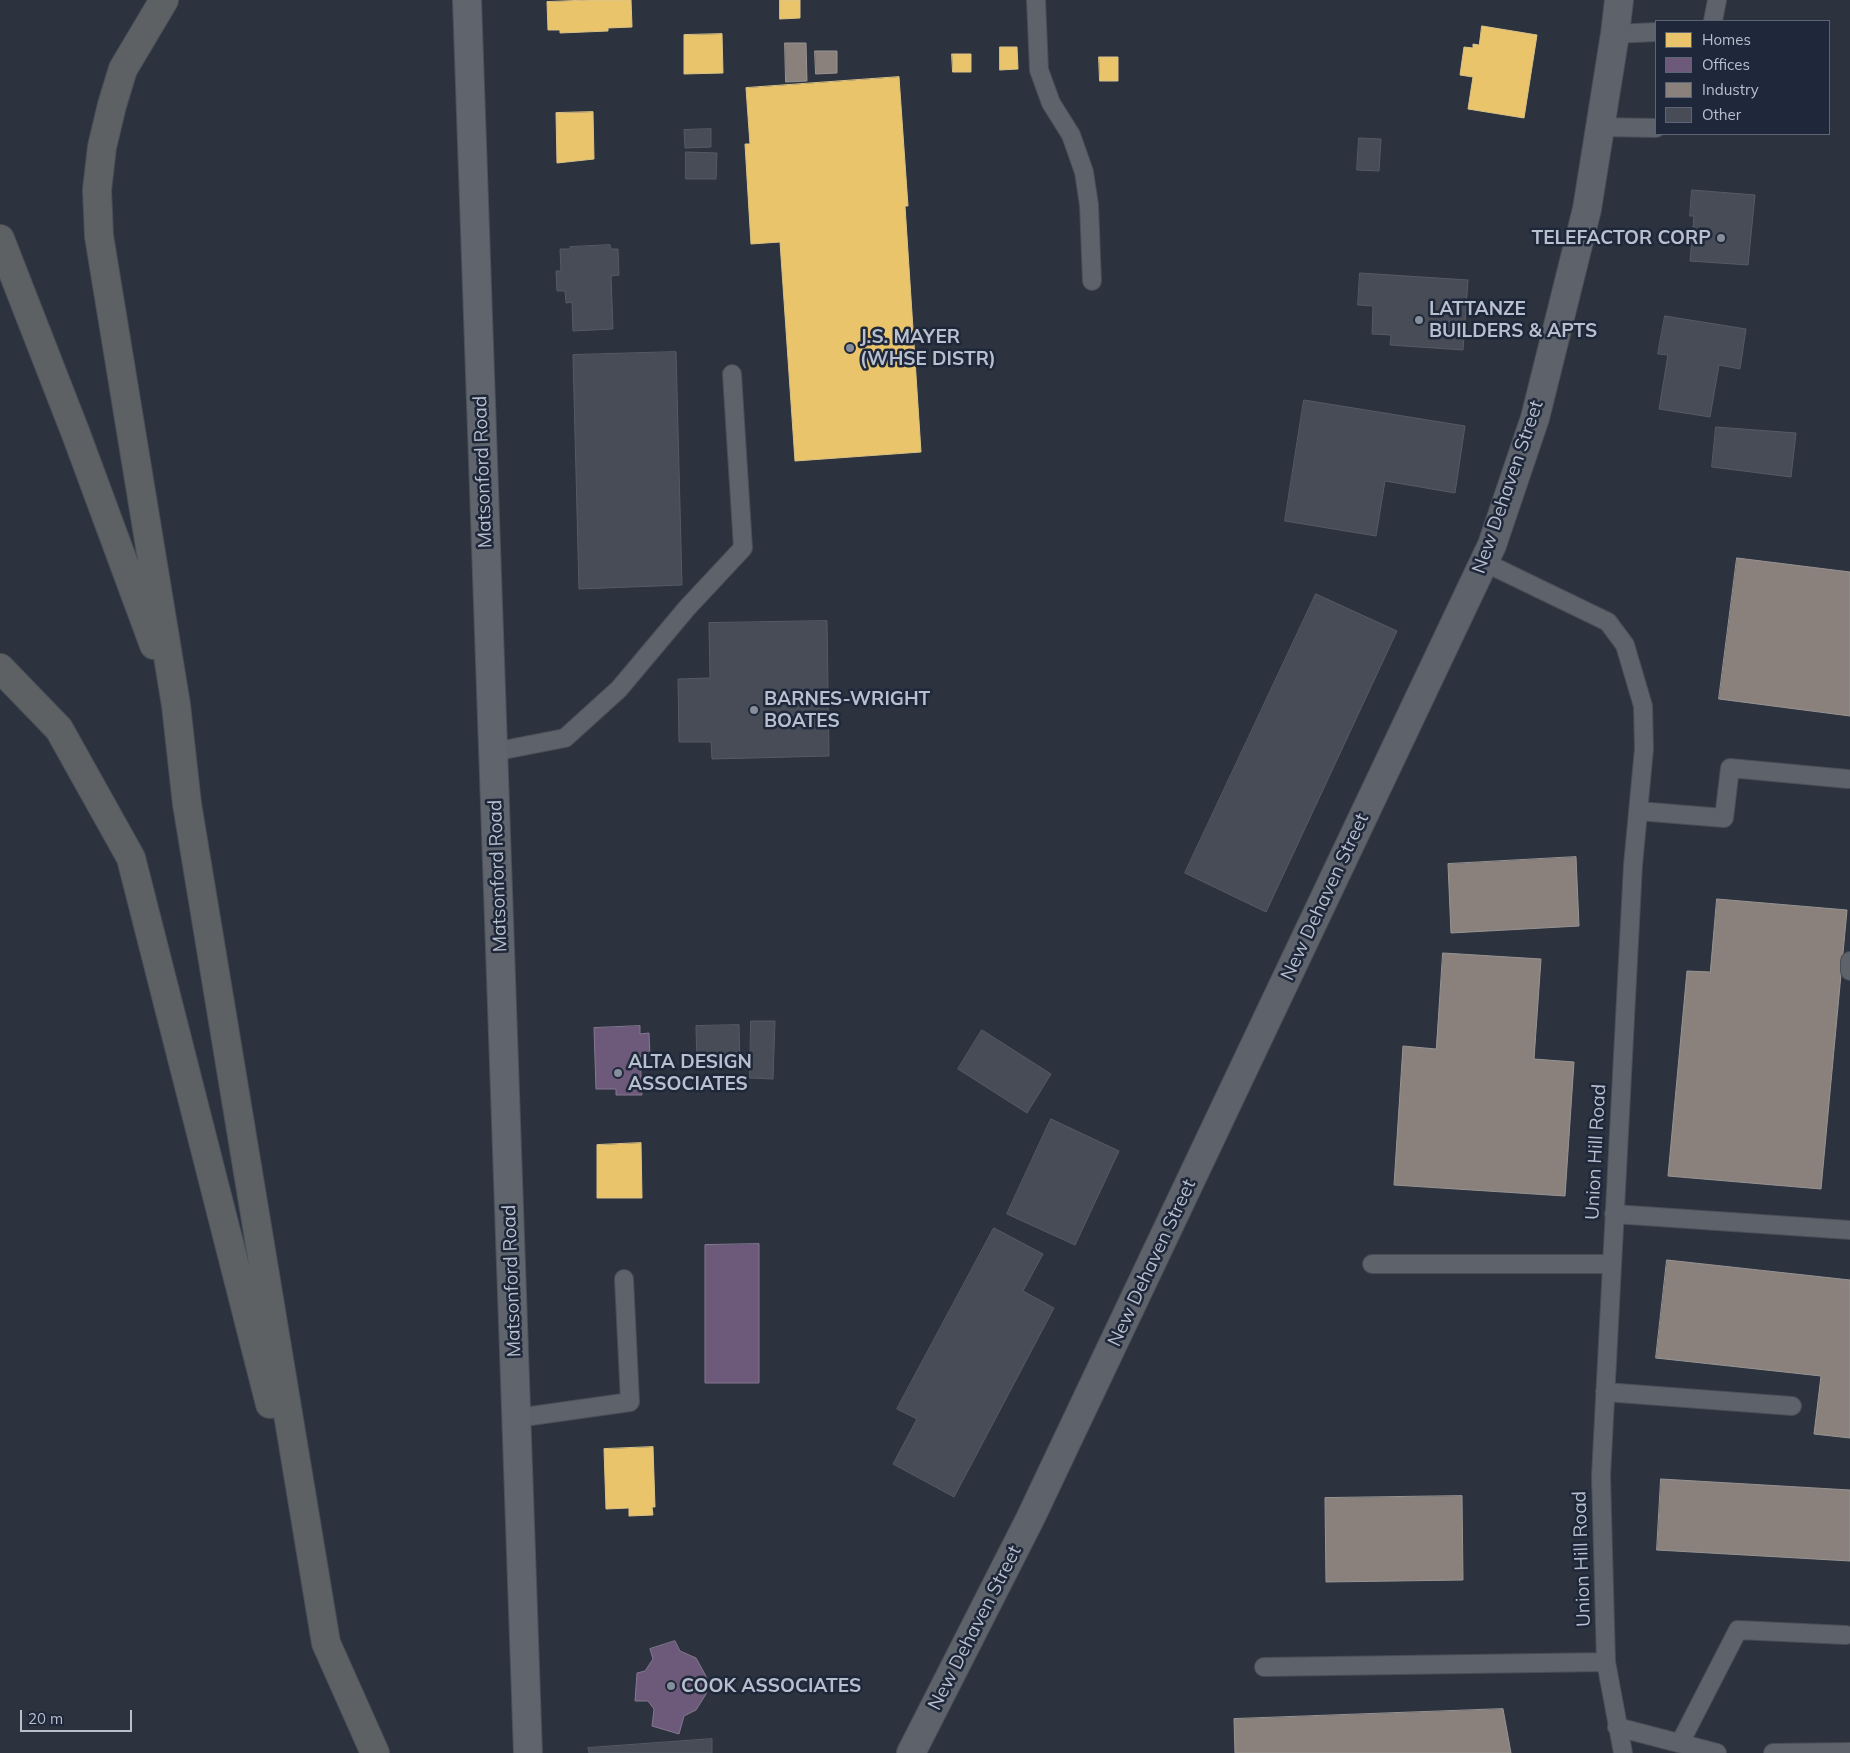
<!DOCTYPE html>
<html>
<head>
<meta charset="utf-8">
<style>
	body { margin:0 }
	#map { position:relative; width:1850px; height:1753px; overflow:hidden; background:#2c333e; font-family:Mulish,sans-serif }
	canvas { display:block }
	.legend { position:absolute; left:1655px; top:20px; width:175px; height:115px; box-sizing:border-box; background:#1f283a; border:1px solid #5c6475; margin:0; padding:6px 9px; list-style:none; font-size:15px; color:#b8bfcd }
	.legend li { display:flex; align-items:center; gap:10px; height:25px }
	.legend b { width:25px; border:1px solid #5c6475 }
	.scale { position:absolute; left:20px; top:1710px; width:112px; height:22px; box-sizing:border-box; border:2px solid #b8bfcd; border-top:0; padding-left:6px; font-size:15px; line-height:18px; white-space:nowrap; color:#b8bfcd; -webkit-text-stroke:4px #1f283a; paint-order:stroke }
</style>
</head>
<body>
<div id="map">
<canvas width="1850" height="1753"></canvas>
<ul class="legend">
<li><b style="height:14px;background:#e9c46a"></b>Homes</li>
<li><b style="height:14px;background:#6d597a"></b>Offices</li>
<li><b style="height:14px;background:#8a817c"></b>Industry</li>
<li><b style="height:14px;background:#474c56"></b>Other</li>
</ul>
<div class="scale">20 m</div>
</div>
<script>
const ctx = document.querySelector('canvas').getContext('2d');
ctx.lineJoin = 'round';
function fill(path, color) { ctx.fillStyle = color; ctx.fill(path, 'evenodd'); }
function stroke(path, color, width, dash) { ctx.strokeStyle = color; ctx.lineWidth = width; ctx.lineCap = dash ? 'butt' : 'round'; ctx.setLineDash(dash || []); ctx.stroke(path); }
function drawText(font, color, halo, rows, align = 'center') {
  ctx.font = font + ' Mulish,sans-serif'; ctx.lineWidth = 5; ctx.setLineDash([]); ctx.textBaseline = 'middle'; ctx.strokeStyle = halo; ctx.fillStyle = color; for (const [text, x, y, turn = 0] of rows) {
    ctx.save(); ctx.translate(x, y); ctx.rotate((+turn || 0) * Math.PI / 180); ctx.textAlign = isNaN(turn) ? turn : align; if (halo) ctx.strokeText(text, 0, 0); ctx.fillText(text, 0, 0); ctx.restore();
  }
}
const homes = new Path2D(`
	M589,0H631L632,27L608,28V31L560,33V30H548L547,2Z
	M780,0H800V18L780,19Z
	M1482,26L1537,35L1524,118L1468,109L1473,77L1460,75L1464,47L1473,48V44L1479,45Z
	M722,34L723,73L684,74V35Z
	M1000,47H1017L1018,69L1000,70Z
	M952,54H971V72H953Z
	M1099,57H1118V81H1100Z
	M899,77L908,206H905L921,452L795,461L780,242L751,244L745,144H750L746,88Z
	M593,112L594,159L557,163L556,113Z
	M641,1143L642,1198H597V1145Z
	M653,1447L655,1507H652L653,1515L629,1516V1508L606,1509L604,1449Z`);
const offices = new Path2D(`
	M640,1026V1034L649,1033L650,1056H640L642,1095H616V1089H596L594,1028Z
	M759,1244V1383H705V1245Z
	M675,1641L680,1651L696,1658L707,1678L706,1694L696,1710L684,1716L679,1734L652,1726L654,1709L648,1701H635L637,1673L645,1671L653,1659L650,1649Z`);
const industry = new Path2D(`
	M785,43H806L807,81L786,82Z
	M815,51H837V73L816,74Z
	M1737,558L1850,572V716L1719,699Z
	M1576,857L1579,926L1451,933L1448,864Z
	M1717,899L1847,910L1821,1189L1668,1176L1687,971L1710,972Z
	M1443,953L1541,959L1534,1059L1574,1062L1565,1196L1394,1185L1403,1046L1436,1049Z
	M1667,1260L1850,1280V1438L1814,1434L1821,1376L1656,1358Z
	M1661,1479L1850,1490V1561L1657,1550Z
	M1462,1496L1463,1580L1326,1582L1325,1498Z
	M1503,1709L1511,1753H1235L1234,1719Z`);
const building = new Path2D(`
	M711,129V147L685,148L684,130Z
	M1359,138L1381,139L1379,171L1357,170Z
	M686,152L717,153L716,179H686Z
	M1692,190L1755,195L1748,265L1690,261L1694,216H1690Z
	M610,245L611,249H618L619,275L611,276L613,329L573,331L572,302L566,303L565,291H557L556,271H561L560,249H571L570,247Z
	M1360,273L1468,280L1463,350L1390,345L1391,335L1372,334L1373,306L1358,305Z
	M1665,316L1746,329L1740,369L1719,365L1710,417L1659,409L1668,355L1658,354Z
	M676,352L682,585L579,589L573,355Z
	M1304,400L1465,426L1455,493L1385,481L1376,536L1285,521Z
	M1716,427L1796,433L1791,477L1712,467Z
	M1316,594L1397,631L1266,912L1185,873Z
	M827,621L829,756L712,759L711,742H679L678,679L710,678L709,623Z
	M751,1021H775L773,1079L750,1078Z
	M739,1025L740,1066H697L696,1026Z
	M982,1030L1051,1074L1027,1113L958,1069Z
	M1051,1119L1119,1151L1075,1245L1007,1214Z
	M994,1228L1043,1254L1023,1291L1054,1308L954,1497L893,1464L917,1419L897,1409Z
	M712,1739V1753H589L588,1748Z`);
const service = new Path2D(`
	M1036,0L1039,70L1051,103L1071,135L1084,172L1089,205L1092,281
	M1713,21L1717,0
	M1615,34L1656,32
	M1600,127L1656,128
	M1484,562L1608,622L1625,645L1643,706L1644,749L1633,865L1601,1476L1606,1662L1623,1753
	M493,752L565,738L619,689L687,608L743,548L732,374
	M1638,811L1724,818L1730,768L1848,779
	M1850,961V971
	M1614,1214L1850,1230
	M1372,1264H1612
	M1605,1392L1792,1406
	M517,1418L630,1402L624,1279
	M1264,1667L1606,1662
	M1617,1727L1717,1753
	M1680,1743L1738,1630L1846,1635
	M1773,1753L1850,1752`);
const minor = new Path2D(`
	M911,1753L1030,1519L1492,545L1535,418L1587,209L1615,34L1619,0`);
const primary = new Path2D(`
	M467,0L528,1753`);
const motorway = new Path2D(`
	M164,0L123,69L112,105L102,147L97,190L99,236L176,705L187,804L326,1643L375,1753
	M0,239L76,434L154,645
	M0,668L59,729L131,858L270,1404`);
const markers = [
	[1721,238,5,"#878e9b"],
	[1419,320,5,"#878e9b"],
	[850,348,5,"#878e9b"],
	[754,710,5,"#878e9b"],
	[618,1073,5,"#878e9b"],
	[671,1686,5,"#878e9b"]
];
const poiNames = [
	["TELEFACTOR CORP",1711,238,"right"],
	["LATTANZE",1429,309],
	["BUILDERS & APTS",1429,331],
	["J.S. MAYER",860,337],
	["(WHSE DISTR)",860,359],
	["BARNES-WRIGHT",764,699],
	["BOATES",764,721],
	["ALTA DESIGN",628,1062],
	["ASSOCIATES",628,1084],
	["COOK ASSOCIATES",681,1686]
];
const streetNames = [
	["Matsonford Road",483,472,-92],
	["New Dehaven Street",1508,487,-71],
	["Matsonford Road",498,876,-92],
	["New Dehaven Street",1325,897,-65],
	["Union Hill Road",1596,1152,-87],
	["New Dehaven Street",1152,1263,-65],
	["Matsonford Road",512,1281,-92],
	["Union Hill Road",1582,1559,-92],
	["New Dehaven Street",975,1628,-63]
];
fill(homes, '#e9c46a');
stroke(homes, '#dac288', 1);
fill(offices, '#6d597a');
stroke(offices, '#847893', 1);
fill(industry, '#8a817c');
stroke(industry, '#989494', 1);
fill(building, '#474c56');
stroke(building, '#555b65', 1);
stroke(service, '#494e56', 20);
stroke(minor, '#494e56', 30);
stroke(primary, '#4a505a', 30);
stroke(motorway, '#494f59', 30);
stroke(service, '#5d626b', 18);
stroke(minor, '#5d626b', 28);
stroke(primary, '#60646c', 28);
stroke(motorway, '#5e6164', 28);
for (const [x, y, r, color] of markers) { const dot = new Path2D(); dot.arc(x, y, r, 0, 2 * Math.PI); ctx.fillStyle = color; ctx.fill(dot); stroke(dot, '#1f283a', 2); }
drawText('bold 19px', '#b8bfcd', '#1f283a', poiNames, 'left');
drawText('19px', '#b8bfcd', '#1f283a', streetNames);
</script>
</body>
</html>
